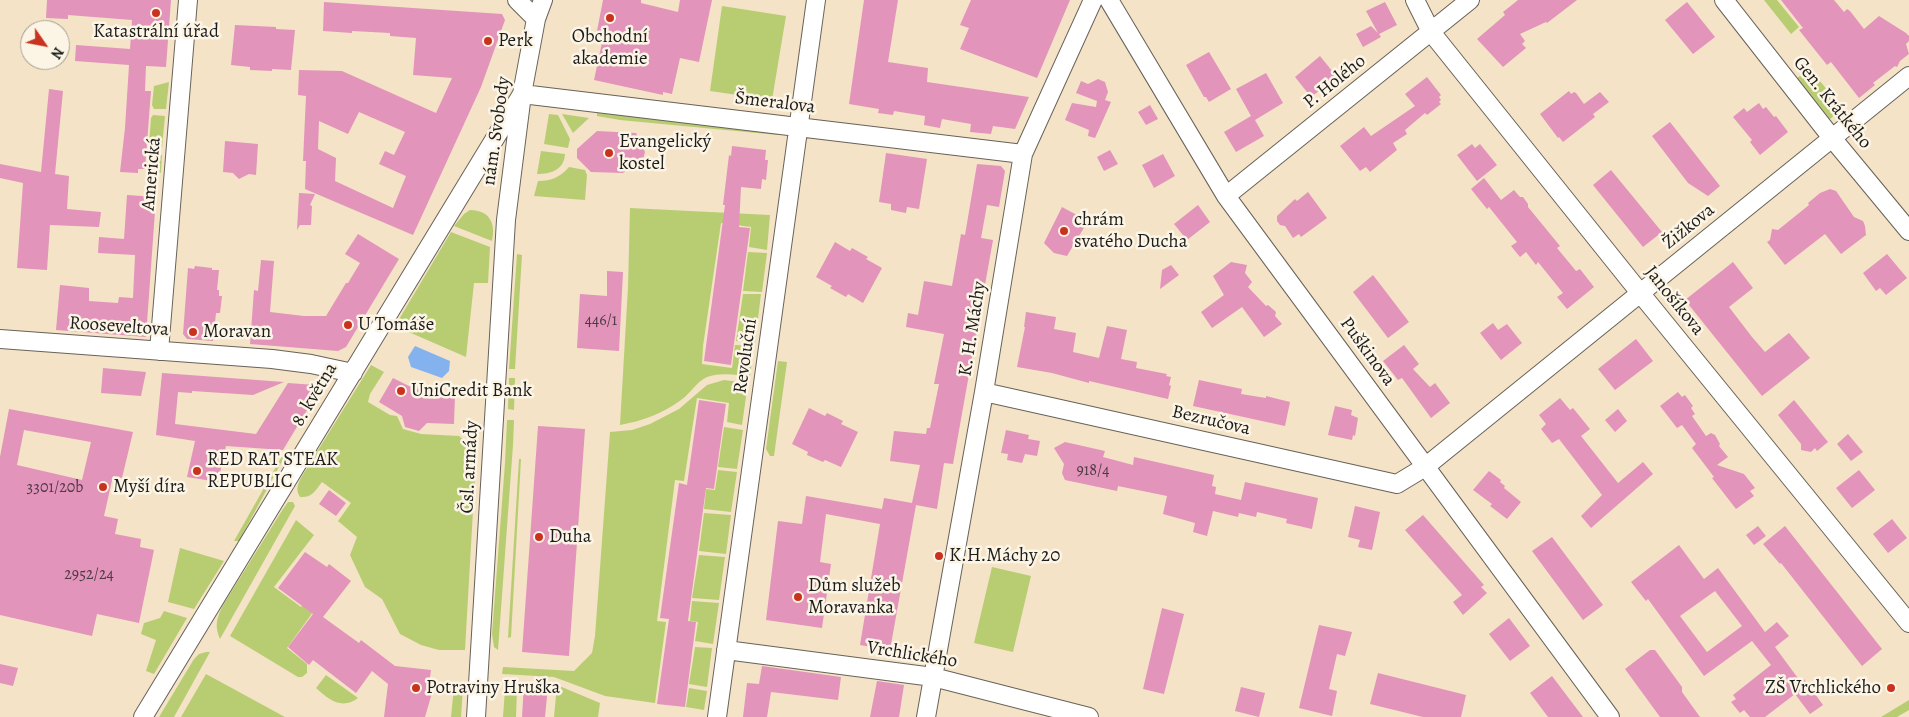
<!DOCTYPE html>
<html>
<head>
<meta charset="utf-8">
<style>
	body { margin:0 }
	#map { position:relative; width:1909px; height:717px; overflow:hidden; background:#f4e3c7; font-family:Alegreya,serif }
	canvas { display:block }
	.north { position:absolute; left:20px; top:20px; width:50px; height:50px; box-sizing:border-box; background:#fcf5e5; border:1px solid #a29e95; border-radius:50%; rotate:123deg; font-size:14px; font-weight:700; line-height:20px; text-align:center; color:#1c1c1c }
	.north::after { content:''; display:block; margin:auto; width:18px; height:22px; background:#c8321e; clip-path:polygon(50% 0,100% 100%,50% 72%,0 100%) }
</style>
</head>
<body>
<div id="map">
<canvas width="1909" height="717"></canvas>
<div class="north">N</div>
</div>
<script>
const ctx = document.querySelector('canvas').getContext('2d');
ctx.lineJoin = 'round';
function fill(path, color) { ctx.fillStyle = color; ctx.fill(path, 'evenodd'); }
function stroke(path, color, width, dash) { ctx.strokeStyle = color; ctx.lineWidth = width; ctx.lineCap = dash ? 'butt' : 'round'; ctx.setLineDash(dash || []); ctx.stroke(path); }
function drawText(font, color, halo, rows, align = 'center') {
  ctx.font = font + ' Alegreya,serif'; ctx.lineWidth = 5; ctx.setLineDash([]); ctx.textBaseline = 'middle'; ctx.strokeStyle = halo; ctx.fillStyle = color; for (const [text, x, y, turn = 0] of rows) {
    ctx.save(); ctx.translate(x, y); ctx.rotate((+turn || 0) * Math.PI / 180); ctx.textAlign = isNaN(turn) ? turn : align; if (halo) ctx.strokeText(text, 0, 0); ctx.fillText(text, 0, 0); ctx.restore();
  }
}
const green = new Path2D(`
	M1764,0H1777L1799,27L1791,34Z
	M722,6L786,16L772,100L710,91Z
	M1810,69L1843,109L1830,119L1797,78Z
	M169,82L166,109H154L152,105L154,86Z
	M597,113L779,131L778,135L620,120L597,116Z
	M549,114L558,115L570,139L568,148L544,144Z
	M562,114L589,118L573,133Z
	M153,115L165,116L162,148L151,149L149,145L151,118Z
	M541,151L565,154C564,170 551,174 537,174Z
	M151,154L162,155L161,173L147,168L148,158Z
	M569,167L585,170L587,175L585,200L534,196L538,181C552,181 560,177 569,167Z
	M630,208L770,215L767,250L749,247L751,227L721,223L703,346L702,364L732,368L735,345L754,346L750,376C736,375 721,372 707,377C696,382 690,394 681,400C662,414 642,421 620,425L628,287Z
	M470,210C490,210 496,224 492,241L454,226L464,214Z
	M451,232L490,247L488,283H474L466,357L395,326Z
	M748,252L767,253L762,292L743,291Z
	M517,254L522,255L515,369H509Z
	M743,294H761L755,343L736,341Z
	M778,361L787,362L774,456H770L766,449Z
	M371,365L384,372L370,394L368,402L390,415L397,416L403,429L421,434L459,436L465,441H477L465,650H439L421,645L400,634L382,599L365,587L350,555L357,537L338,521L351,503L322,482C315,491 312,498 300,497C295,489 298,484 302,476Z
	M509,378H515L514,410L508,409Z
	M724,380L748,383L742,425L727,422L729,403L697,398L684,481L675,480L657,621L666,622L655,703L605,696L554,677L502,674L503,667L574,671L592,653L595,636L610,432L632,430L650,424L679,409L707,385Z
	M507,420H514L513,445L498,650L494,647L492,634L505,463Z
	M724,427L743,430L737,469L718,467Z
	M285,451L287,452L239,541H234Z
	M519,459H521L511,637L508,638Z
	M718,470L737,472L731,512L704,509L706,489L715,490Z
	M288,502H293L295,506L220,639C214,625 217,618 223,605L283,509Z
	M704,513L731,515L726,554L699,551Z
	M296,520L314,535L274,587L301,607L303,604L313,612L287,648L307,664V673L302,677H298L230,636Z
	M180,548L224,561L194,609L168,602Z
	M699,555L725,557L719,600L692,598Z
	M992,567L1031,576L1013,652L974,643Z
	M692,601L719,603L713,644L695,641L698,622L690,621Z
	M164,611L187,618L154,674L146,671L156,640L141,634L144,623L160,618Z
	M695,647L712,648L707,687L689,684Z
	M206,652H210L174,717H159L194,659L199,654Z
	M206,674L285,717H181Z
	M326,675L358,698C342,710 329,700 316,688Z
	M557,685L600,703L598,717H554Z
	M454,687H463L461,717H451Z
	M689,688L707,691L704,710L686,707Z
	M505,689H517L516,717H503Z
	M1909,700V710L1897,717H1881Z`);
const water = new Path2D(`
	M415,346L450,361L449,371L442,378L411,367L408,357Z`);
const building = new Path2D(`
	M47,0H171L166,67L146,66L145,91H151L145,169H138V173L120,172L125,128L129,65L75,61L76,45L130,49L132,20L68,15V19L46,18Z
	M603,0H641V3L678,12L680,0H712L699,62L680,58L672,94L663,92V95L594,80L603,38L596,36Z
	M864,0H898L888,62L928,68L927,82L1029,97L1015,129L993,126L991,134L970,132L971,124L942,119L940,128L924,125L925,116L894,111L893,115L878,113L879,109L849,104Z
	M971,0H1070L1037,78L960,49L969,28L960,25Z
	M1518,0H1577L1547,23L1546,22L1520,34L1525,41L1522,44L1526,48L1503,67L1477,39L1505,15L1503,12Z
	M1781,0H1834L1844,12L1847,9L1850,11L1864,29L1879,16L1906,33L1909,36V41L1906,44L1909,54L1900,61L1897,67L1895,66L1873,83L1875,85L1859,98L1831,62L1827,65L1799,30L1803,28Z
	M324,2L502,14L505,20L481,87L413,235L305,189L306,161H303L306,96L298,95L299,70L342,71L436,113L452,78L413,75L416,38L390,36V33L352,31V33L323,31ZM359,112L405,132L394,155L385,151L379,164L406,176L393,208L335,181L336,158L318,149L319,121L348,134Z
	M1385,2L1397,25L1379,34L1381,37L1363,47L1356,34L1371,26L1378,33L1366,11Z
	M1687,2L1715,37L1693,54L1665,20Z
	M235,25L276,27V29L295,30L291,70L272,69V71L250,70V67L231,65Z
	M1209,52L1231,89L1209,102L1206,97H1204L1186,65Z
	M1320,56L1337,77L1311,97L1295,77Z
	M1266,73L1283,103L1255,120L1264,136L1236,152L1224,132L1251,116L1236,89Z
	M1427,77L1441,95L1439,97L1441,100L1439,102L1441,104L1427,115L1425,113L1405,130L1407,134L1393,143L1397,150L1370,172L1366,167L1360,171L1340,146L1364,127L1371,136L1415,106L1405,94Z
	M1098,79L1105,82L1108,92L1105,100L1111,102L1095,138L1088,136L1089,130L1065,120L1072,103L1096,107L1097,101L1076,93L1081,81L1088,84Z
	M49,89L63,91L55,174L69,176L67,209L101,212L99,227L50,225L47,270L17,268L23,183L0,178V164L41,172Z
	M1569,91L1571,94L1574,92L1576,93L1584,104L1600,92L1609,102L1593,114L1595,117L1563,142L1559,137L1558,138L1540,114Z
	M1759,103L1763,109L1766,107L1774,117L1776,116L1788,132L1760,155L1750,142L1752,140L1733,117L1744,108L1747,112Z
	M1150,105L1158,119L1146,125L1138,112Z
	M1670,122L1720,186L1708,196L1688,183L1652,136Z
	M597,131L636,133L645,152L642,163L631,166L623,173L591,172L577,158V149Z
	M225,141L258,144L256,175L249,174L239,179L233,173L223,172Z
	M1472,144L1475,148L1480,144L1497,165L1477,181L1457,155Z
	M732,146L766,150L765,160H768L766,180L762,179L761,189L741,187L739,227L750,228L731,365L704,361L725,205H723L729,155L731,156Z
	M1110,150L1118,164L1104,171L1097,157Z
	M886,153L927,159L919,209L907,207L906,213L891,210V204L879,202Z
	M1163,154L1175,176L1154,188L1142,165Z
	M977,164L1001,166L1005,171L999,207L987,205L981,238L993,240L953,464L944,463L937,509L916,505L890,650L860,645L880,524L826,514L820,562L831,564L822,628L766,620L778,521L802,524L806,496L882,509L884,498L912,503L920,465L890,461L894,431L926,434L927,428H930L939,384H934L944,334L906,327L908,313L918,315L924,281L952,286L961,234L965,235Z
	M1611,170L1662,232L1643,247L1593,185Z
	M1484,178L1501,200L1514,190L1520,197H1523L1528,204V207L1560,246L1557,248L1576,271L1580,269L1594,287L1567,309L1557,297L1563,293L1538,262L1536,265L1526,252L1520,257L1511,246L1517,242L1489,207L1487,209L1471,189Z
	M1830,189L1836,191L1854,217L1863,221L1865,226L1866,235L1841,254L1825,234L1785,265L1767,242L1770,240L1772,229L1778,230L1809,205L1808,203L1820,193Z
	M1308,192L1327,218L1301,237L1299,234L1293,238L1285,226L1280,225L1277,221V216L1295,199L1297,201Z
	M299,193L315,194L310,205L312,206L311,225H300L297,230Z
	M127,195L156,197L146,337L56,330L60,285L89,288V301L118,303L119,297L133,298L135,255L98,253L99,237L124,239Z
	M1198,205L1210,222L1187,240L1174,224Z
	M1062,207L1088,221L1067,256L1054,253L1044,243Z
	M358,234L399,259L346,347L338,351L250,344L254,290L258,291L261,260L274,261L270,312L304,316H326L346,283H348L360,263L345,254Z
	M835,242L850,251L852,248L868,257L866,259L882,268L863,303L848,294L846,297L830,288L832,286L816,277Z
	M1887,254L1907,278L1886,295L1880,288L1876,291L1863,273Z
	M1231,262L1247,265L1245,273L1252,282L1248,287L1266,306L1268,305L1276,312L1275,316L1282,324L1264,337L1242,307L1212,328L1201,312L1224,295L1213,276Z
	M1733,262L1753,288L1729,307L1752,337L1765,352L1789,333L1810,358L1762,396L1685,300Z
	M1171,265L1179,275L1160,289L1162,270Z
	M195,266L212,268V270H219L217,290H219V296H222L220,313H216L213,341L187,339L183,334L188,268L194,269Z
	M607,271L623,272L619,351L577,348L580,294L607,296Z
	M1373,275L1409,322L1388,338L1353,292Z
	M1026,312L1056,317L1054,329L1076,333L1073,352L1099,358L1107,326L1127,330L1121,359L1137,362L1136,368L1167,374L1166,376L1171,377L1169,385L1171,386L1168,399L1089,381V383L1052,373L1017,367L1025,327H1024Z
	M1493,323L1498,330L1507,324L1522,343L1501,360L1480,333Z
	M1636,339L1653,361L1615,390L1598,369Z
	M1404,345L1419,364L1413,369L1430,387L1435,383L1450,403L1431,418L1402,378L1398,380L1383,361Z
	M103,368L146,372L141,396L101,393Z
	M162,373L284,382L253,395L192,391V393L178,392L175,424L256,434L288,383L315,385L318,392L283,450L226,446L218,482L187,477L195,441L156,435Z
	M393,378L409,386L438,395H455L454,424L427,423L419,431L405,427L402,416L379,402Z
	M1199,380L1242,389L1241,394L1266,398V396L1290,402L1285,426L1193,406Z
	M1678,392L1682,397L1685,395L1693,406L1691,408L1695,414L1692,416L1706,436L1711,433L1715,435L1720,444L1719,446L1728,457L1717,465L1744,474L1755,488L1750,491L1754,496L1736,509L1712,478L1714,477L1692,448L1696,444L1682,425L1677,428L1660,406Z
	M1560,398L1570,410L1573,408L1590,429L1581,436L1618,483L1643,462L1653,474L1591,528L1581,516L1602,495L1559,439L1552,443L1541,429L1546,424L1539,415Z
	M699,400L726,404L714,489L706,488L688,621L696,622L685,707L657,704L669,619L660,618L679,483L687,485Z
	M1794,400L1828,442L1817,451L1815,448L1811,452L1801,450V444L1778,415Z
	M1335,406L1352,410L1351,415L1358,418L1355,436L1353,435L1352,440L1328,435Z
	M809,408L825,416L827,413L843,421L841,424L858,432L841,467L825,460L823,462L807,455L808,452L792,444Z
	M9,409L133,432L122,478L113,476L104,516L118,519L115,534L141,539L140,547L154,550L139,623L97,614L92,636L0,615V457ZM24,430L91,442L82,480L17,465Z
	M1618,409L1627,421L1615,432L1605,420Z
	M538,426L585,429L569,656L522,652Z
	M1006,430L1029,435L1028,439L1040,441L1037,456L1025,454L1022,463L1007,460L1008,454L1001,453Z
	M1848,434L1863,452L1851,461L1837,444Z
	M1065,442L1105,451L1103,457L1133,465L1134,457L1214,475L1212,486L1216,487L1215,494L1241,500L1245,482L1318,498L1312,529L1286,523L1287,519L1257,512L1256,517L1239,513L1238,517L1213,511L1207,536L1193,532L1195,523L1163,514L1167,496L1118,486L1117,491L1065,480L1062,473L1064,464L1054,448Z
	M1859,470L1875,490L1852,508L1836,488Z
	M1489,471L1501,480L1500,482L1505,486L1504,488L1521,502L1507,519L1490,506L1492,504L1473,490Z
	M329,490L346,503L336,516L319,504Z
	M1355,506L1380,512L1372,550L1358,547L1360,540L1348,537Z
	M1423,515L1484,585L1481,587L1487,593L1463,615L1453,602L1462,595L1405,530Z
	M1892,519L1907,538L1888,553L1873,534Z
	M1758,526L1766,536L1754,545L1746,535Z
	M1785,526L1882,649L1862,666L1781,563L1780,564L1763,544Z
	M1552,537L1603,605L1583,620L1532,551Z
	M1679,545L1704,579L1718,568L1765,632L1777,622L1789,636L1775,647L1800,681L1804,679L1823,705L1810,714L1795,694L1765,717H1750L1744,710L1740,713L1731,702L1736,699L1733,695L1771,665L1752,641L1704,676L1648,599L1646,601L1631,582ZM1715,591L1742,626L1707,652L1680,616Z
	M305,552L327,567L329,564L351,581L323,617L359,643L361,640L395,666L431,670L428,692L432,693L425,717H384L388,684L372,671L356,693L313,660L309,665L288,647L313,614L278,588Z
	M1162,608L1184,614L1164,694L1143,689Z
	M1509,618L1530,646L1510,661L1489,634Z
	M1319,625L1352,632L1345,656L1337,654L1329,689L1337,691L1332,716L1299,708Z
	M1650,650H1655L1682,687V692L1700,717H1660L1625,669Z
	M0,664L18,668L13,686L0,683Z
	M762,666L841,677L838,700L771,692L767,717H743L747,683L759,684Z
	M1378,673L1466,695L1461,717H1423L1370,704Z
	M1552,676L1583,717H1548L1530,693Z
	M877,681L904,685L899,717H870Z
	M524,684L548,686L545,717H522Z
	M1241,687L1265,693L1259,717L1235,711Z`);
const street = new Path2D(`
	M517,0L536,19
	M1109,0L1226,196L1610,717
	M1415,0L1431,32L1641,294L1909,623
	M1724,0L1832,138L1909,231
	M522,94L1023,154
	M1226,196L1470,0
	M0,339L272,359L311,364L353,373
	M159,351L188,0
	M984,392L1397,484L1425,467L1909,76
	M726,650L933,677L1089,717
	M143,717L522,94
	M476,717L506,220L522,94L536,19L543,0
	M717,717L816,0
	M926,717L984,392L1023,154L1093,0`);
const markers = [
	[156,13,5,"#c8321e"],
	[610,18,5,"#c8321e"],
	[488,41,5,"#c8321e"],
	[609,153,5,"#c8321e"],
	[1064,231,5,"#c8321e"],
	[348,325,5,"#c8321e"],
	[193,332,5,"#c8321e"],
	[401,391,5,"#c8321e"],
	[197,471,5,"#c8321e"],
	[103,487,5,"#c8321e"],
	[539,537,5,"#c8321e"],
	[939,556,5,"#c8321e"],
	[798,597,5,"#c8321e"],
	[416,688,5,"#c8321e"],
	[1891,688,5,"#c8321e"]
];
const numberNames = [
	["446/1",601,321],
	["918/4",1093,471],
	["3301/20b",55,488],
	["2952/24",89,575]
];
const poiNames = [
	["Katastrální úřad",156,32,"center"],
	["Obchodní",610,37,"center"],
	["akademie",610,59,"center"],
	["Perk",498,41],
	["Evangelický",619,142],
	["kostel",619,164],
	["chrám",1074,220],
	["svatého Ducha",1074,242],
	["U Tomáše",358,325],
	["Moravan",203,332],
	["UniCredit Bank",411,391],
	["RED RAT STEAK",207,460],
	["REPUBLIC",207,482],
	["Myší díra",113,487],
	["Duha",549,537],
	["K.H.Máchy 20",949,556],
	["Dům služeb",808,586],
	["Moravanka",808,608],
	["Potraviny Hruška",426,688],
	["ZŠ Vrchlického",1881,688,"right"]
];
const streetNames = [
	["P. Holého",1335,82,-39],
	["Šmeralova",775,103,7],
	["Gen. Krátkého",1832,103,51],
	["nám. Svobody",497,131,-82],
	["Americká",152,174,-85],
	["Žižkova",1689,227,-39],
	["Janošíkova",1674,301,51],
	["Rooseveltova",119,327,4],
	["K. H. Máchy",973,329,-81],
	["Puškinova",1367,352,54],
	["Revoluční",746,356,-82],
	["8. května",315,395,-59],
	["Bezručova",1211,421,13],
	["Čsl. armády",470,467,-87],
	["Vrchlického",912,655,9]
];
fill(green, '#b8cd72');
fill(water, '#83b2ee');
fill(building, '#e294ba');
stroke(street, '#686258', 20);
stroke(street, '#fff', 18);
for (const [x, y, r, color] of markers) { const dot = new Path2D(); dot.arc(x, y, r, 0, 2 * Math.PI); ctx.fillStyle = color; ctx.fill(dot); stroke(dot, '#fcf5e5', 2); }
drawText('16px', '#4e3a44', null, numberNames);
drawText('19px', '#1c1c1c', '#fcf5e5', poiNames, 'left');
drawText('19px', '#1c1c1c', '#fcf5e5', streetNames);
</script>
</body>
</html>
